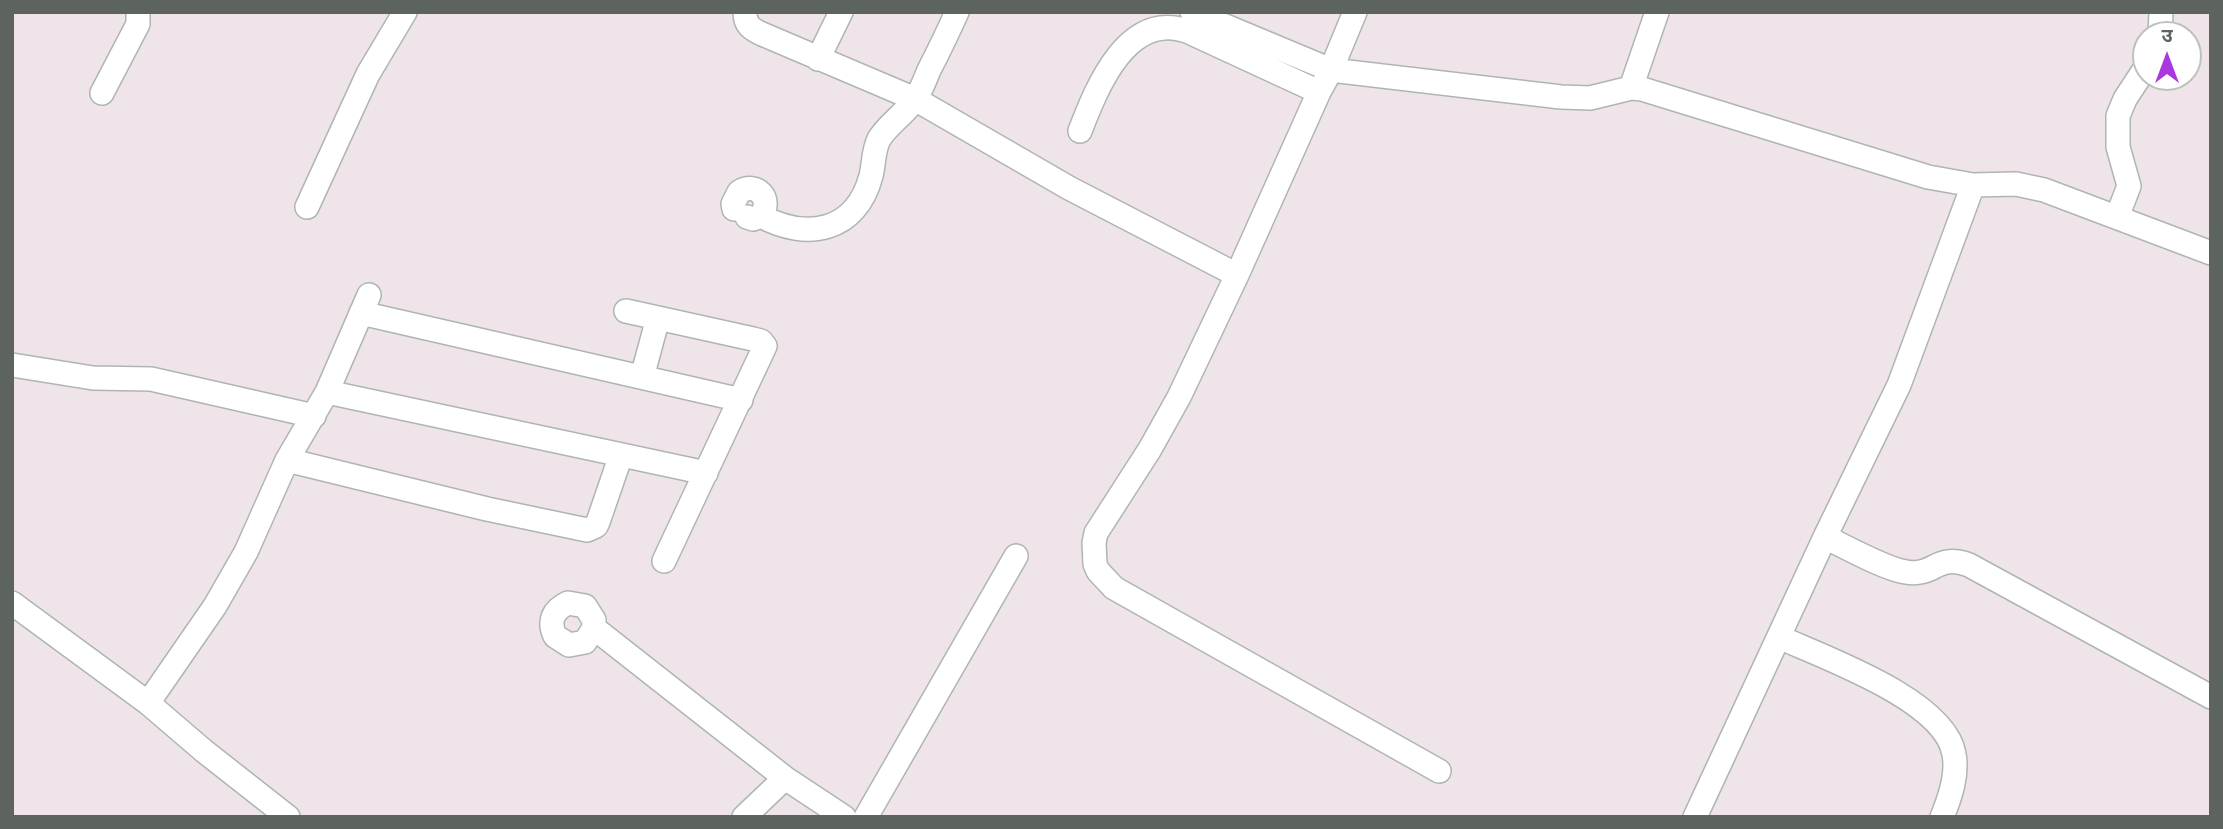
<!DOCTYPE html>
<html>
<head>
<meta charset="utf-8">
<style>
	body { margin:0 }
	#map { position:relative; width:2223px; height:829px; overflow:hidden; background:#eee4ea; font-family:"Source Sans 3","Noto Sans Devanagari",sans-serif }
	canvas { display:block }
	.frame { position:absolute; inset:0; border:14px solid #5c645d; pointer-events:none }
	.north { position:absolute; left:2132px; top:21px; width:70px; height:70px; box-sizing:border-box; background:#fff; border:2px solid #bec1be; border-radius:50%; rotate:0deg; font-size:19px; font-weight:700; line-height:28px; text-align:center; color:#5c645d }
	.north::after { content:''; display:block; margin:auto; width:24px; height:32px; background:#a939df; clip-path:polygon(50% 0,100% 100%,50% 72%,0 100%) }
</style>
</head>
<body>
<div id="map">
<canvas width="2223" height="829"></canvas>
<div class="frame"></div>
<div class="north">उ</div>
</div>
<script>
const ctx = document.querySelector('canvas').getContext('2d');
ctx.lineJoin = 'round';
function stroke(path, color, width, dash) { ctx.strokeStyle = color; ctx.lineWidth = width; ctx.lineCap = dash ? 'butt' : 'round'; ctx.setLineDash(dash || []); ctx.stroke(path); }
const minor = new Path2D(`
	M745,12C745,25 751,29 762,34L915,99L1069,188L1237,275
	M1192,12L1331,70L1561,97L1590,98L1631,88
	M1355,12L1331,70L1319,92L1237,275L1179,397L1150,449L1096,533L1094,543L1095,564L1098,571L1114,588L1439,771
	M1657,12L1631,88L1642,89L1928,177L1973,185L2016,184L2044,190L2211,253
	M2160,35L2161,12
	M818,59L841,12
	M102,93L138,24V12
	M1080,131C1097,87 1127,11 1187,31L1319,92
	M307,207L368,74L405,12
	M734,209L733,204L739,192C757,181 773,199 761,216
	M747,217L753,219L761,216C807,241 856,232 871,176C874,164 873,151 879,139C888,124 905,114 915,99C921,91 925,80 929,70C939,51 948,32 957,12
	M2117,217L2129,186L2118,147V116L2125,99L2146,67
	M626,311L753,339L761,341L765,346L664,561
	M361,313L741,400
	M12,365L93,378L151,379L314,416
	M642,377L658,318
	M327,392L706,473
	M287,460L487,509L587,530L596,526L598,522L621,455
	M1825,537C1844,546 1887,570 1906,572C1935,577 1936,553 1969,565L2211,697
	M12,603L148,703L204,751L288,817
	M594,628L585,642L569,645L555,636C548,621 553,610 568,603L585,606L594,620V628L785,778
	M1779,637C1825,658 1945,700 1954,754C1958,775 1950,798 1942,817
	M148,703L215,606L246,552L287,460L327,392L369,295
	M744,817L785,778L844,817
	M866,817L1016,556
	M1695,817L1825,537L1899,385L1973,185`);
stroke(minor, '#afb6b1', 26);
stroke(minor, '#fff', 23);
</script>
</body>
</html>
